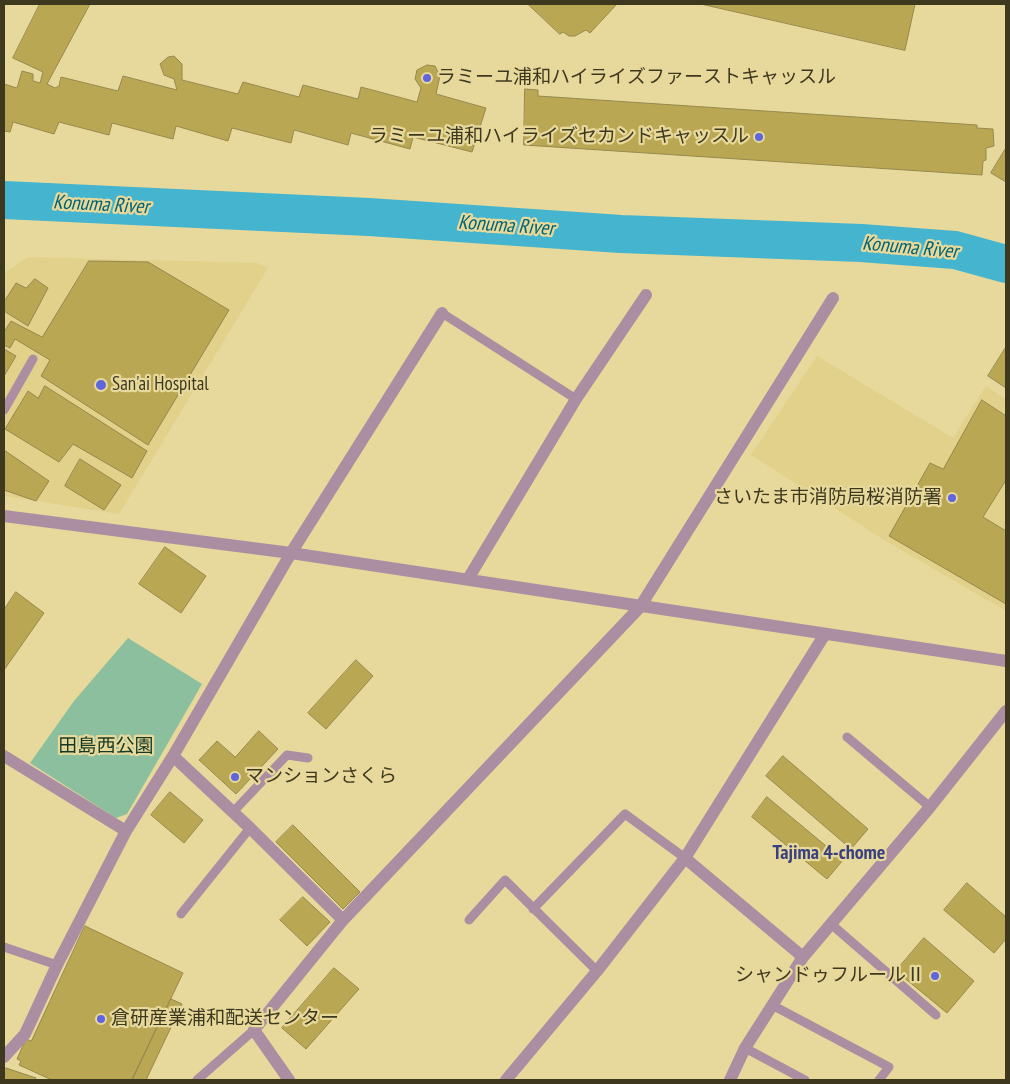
<!DOCTYPE html>
<html>
<head>
<meta charset="utf-8">
<style>
	body { margin:0 }
	#map { position:relative; width:1010px; height:1084px; overflow:hidden; background:#e7d99b; font-family:"PT Sans Narrow",sans-serif }
	canvas { display:block }
	.frame { position:absolute; inset:0; border:5px solid #3e381f; pointer-events:none }
</style>
</head>
<body>
<div id="map">
<canvas width="1010" height="1084"></canvas>
<div class="frame"></div>
</div>
<script>
const ctx = document.querySelector('canvas').getContext('2d');
ctx.lineJoin = 'round';
function fill(path, color) { ctx.fillStyle = color; ctx.fill(path, 'evenodd'); }
function stroke(path, color, width, dash) { ctx.strokeStyle = color; ctx.lineWidth = width; ctx.lineCap = dash ? 'butt' : 'round'; ctx.setLineDash(dash || []); ctx.stroke(path); }
function drawText(font, color, halo, rows, align = 'center') {
  ctx.font = font + ' "PT Sans Narrow","Noto Sans JP",sans-serif'; ctx.lineWidth = 4.5; ctx.setLineDash([]); ctx.textBaseline = 'middle'; ctx.strokeStyle = halo; ctx.fillStyle = color; for (const [text, x, y, turn = 0] of rows) {
    ctx.save(); ctx.translate(x, y); ctx.rotate((+turn || 0) * Math.PI / 180); ctx.textAlign = isNaN(turn) ? turn : align; if (halo) ctx.strokeText(text, 0, 0); ctx.fillText(text, 0, 0); ctx.restore();
  }
}
const built = new Path2D(`
	M28,257L257,263L268,268L119,514L4,496V273Z
	M817,356L953,438L986,386L1006,399V611L886,541L751,455Z`);
const green = new Path2D(`
	M128,638L202,684L127,814L116,818L30,763L74,701Z`);
const river = new Path2D(`
	M4,200L369,217L621,234L861,243L955,250L1006,264`);
const building = new Path2D(`
	M40,4H90L47,84L55,88L59,86L61,77L118,91L123,76L177,90L174,79L164,75L160,64L168,57L174,56L182,64V80L238,94L243,82L299,97L303,85L358,99L361,87L417,102L421,88L415,79L417,70L427,65L435,66L440,76L436,94L486,108L472,152L413,137L410,149L351,133L348,145L294,130L291,143L232,128L228,141L176,126L173,139L112,123L109,135L59,122L54,134L13,122L10,132L4,131V84L17,88L22,71L33,74V81L40,83L43,72L13,58Z
	M528,4H617L590,33L586,30L575,36H569L563,32L560,34Z
	M701,4H915L905,50Z
	M525,89L538,90V96L977,125V128L993,129L994,146L986,148V160L983,161L982,175L524,145Z
	M1006,148V182L991,173Z
	M89,261L148,262L229,310L148,445L41,376L50,360L15,339L10,348L4,345V332L11,321L42,337Z
	M35,279L48,288L28,326L4,311V302L16,283L26,288Z
	M1006,347V388L988,376Z
	M4,349L16,356L4,376Z
	M45,386L147,451L132,478L73,444L59,462L5,429L28,391L38,398Z
	M982,400L1006,416V480L983,517L1006,531V604L889,536L930,463L943,469Z
	M4,450L49,481L36,501L4,490Z
	M80,459L121,485L104,510L65,486Z
	M165,547L206,576L181,613L139,584Z
	M16,592L44,613L4,670V610Z
	M356,660L373,676L326,729L308,713Z
	M259,731L278,749L236,794L199,760L217,741L235,757Z
	M783,756L868,829L851,849L766,776Z
	M170,792L203,820L184,843L151,815Z
	M767,797L843,860L827,879L752,817Z
	M293,825L360,892L343,909L276,842Z
	M967,883L1006,917V939L994,953L944,910Z
	M303,897L330,922L307,946L280,920Z
	M85,926L183,973L132,1080H52L19,1065L21,1061L17,1059L26,1039L31,1041Z
	M924,938L974,981L947,1013L896,971Z
	M334,968L359,989L306,1049L282,1028Z
	M171,999L182,1004L146,1080H132Z
	M6,1068L36,1078L35,1080H4V1070Z`);
const lane = new Path2D(`
	M442,313L576,399
	M4,410L33,359
	M847,737L930,807
	M233,812L287,755L308,758
	M533,909L625,814L685,858
	M181,914L250,828
	M469,920L505,880L597,971
	M831,924L936,1015
	M4,947L57,965
	M772,1005L889,1067L879,1080
	M745,1048L805,1080
	M197,1080L254,1030`);
const street = new Path2D(`
	M4,516L291,553L1006,661
	M468,579L576,399L646,295
	M4,756L126,831
	M173,756L250,828L343,920
	M685,858L803,957
	M4,1057L25,1034L57,965L126,831L173,756L291,553L442,313
	M289,1080L254,1030L343,920L640,607L833,298
	M506,1080L597,971L685,858L825,634
	M730,1080L745,1048L803,957L930,807L1006,711`);
const markers = [
	[427,78,5,"#5f65de"],
	[759,137,5,"#5f65de"],
	[101,385,6,"#5f65de"],
	[952,498,5,"#5f65de"],
	[235,777,5,"#5f65de"],
	[935,976,5,"#5f65de"],
	[101,1019,5,"#5f65de"]
];
const poiNames = [
	["ラミーユ浦和ハイライズファーストキャッスル",437,78],
	["ラミーユ浦和ハイライズセカンドキャッスル",749,137,"right"],
	["San'ai Hospital",112,385],
	["さいたま市消防局桜消防署",942,498,"right"],
	["マンションさくら",245,777],
	["シャンドゥフルールⅡ",925,976,"right"],
	["倉研産業浦和配送センター",111,1019]
];
const parkNames = [
	["田島西公園",106,747]
];
const waterNames = [
	["Konuma River",101,205,3],
	["Konuma River",506,226,4],
	["Konuma River",910,248,5]
];
const neighbourhoodNames = [
	["Tajima 4-chome",829,853]
];
fill(built, '#e1d18b');
fill(green, '#8bbf9e');
stroke(river, '#44b4cf', 38);
fill(building, '#baa754');
stroke(building, '#96884d', 1);
stroke(lane, '#ac8ea3', 9);
stroke(street, '#ac8ea3', 12);
for (const [x, y, r, color] of markers) { const dot = new Path2D(); dot.arc(x, y, r, 0, 2 * Math.PI); ctx.fillStyle = color; ctx.fill(dot); stroke(dot, '#e7d99b', 2); }
drawText('19px', '#3e381f', '#e7d99b', poiNames, 'left');
drawText('19px', '#143824', '#e7d99b', parkNames);
drawText('italic 20px', '#016375', '#e7d99b', waterNames);
drawText('bold 20px', '#3b417d', '#e7d99b', neighbourhoodNames);
</script>
</body>
</html>
